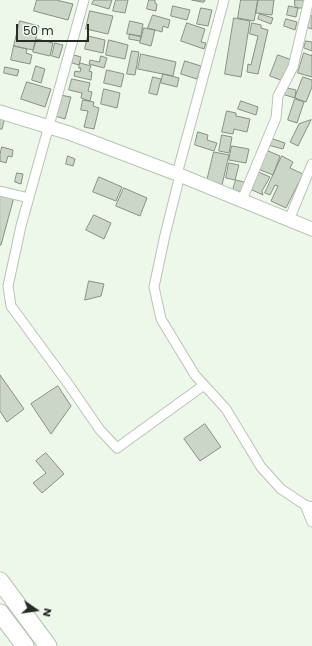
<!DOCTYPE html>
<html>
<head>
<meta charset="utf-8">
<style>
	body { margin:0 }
	#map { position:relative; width:312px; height:646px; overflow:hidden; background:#edf7ea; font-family:Poppins,sans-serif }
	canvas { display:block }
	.north { position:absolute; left:16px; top:590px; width:40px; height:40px; -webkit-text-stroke:3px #edf7ea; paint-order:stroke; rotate:103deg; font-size:11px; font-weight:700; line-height:16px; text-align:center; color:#272b26 }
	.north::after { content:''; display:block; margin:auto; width:14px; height:18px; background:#272b26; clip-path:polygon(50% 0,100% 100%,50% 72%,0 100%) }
	.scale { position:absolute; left:16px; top:24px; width:73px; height:18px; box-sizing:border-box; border:2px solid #272b26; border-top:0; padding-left:5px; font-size:12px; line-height:14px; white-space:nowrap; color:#272b26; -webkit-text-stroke:3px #edf7ea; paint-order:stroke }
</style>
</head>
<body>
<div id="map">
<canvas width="312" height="646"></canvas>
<div class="north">N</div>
<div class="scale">50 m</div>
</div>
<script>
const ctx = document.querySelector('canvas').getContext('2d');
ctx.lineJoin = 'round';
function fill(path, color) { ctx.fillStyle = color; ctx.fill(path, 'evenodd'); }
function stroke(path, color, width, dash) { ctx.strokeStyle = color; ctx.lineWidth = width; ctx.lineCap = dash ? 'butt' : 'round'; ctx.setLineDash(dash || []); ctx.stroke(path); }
const building = new Path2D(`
	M37,0H56L73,4L68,20L34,11Z
	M94,0H112L109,9L92,4Z
	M116,0H128L125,13L113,11Z
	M149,0H155V3L157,4L156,11L147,9Z
	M192,0H205L204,2Z
	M241,0H258L254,21L238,18Z
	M258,0H274L272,15L256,13Z
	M295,0H305L302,8H298L295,6Z
	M173,6L190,10L187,20L171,16Z
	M289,6L298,8L296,17L287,15Z
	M201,8L212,10L208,26L197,24Z
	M90,11L113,16L108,34L86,29Z
	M260,14L273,18L271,24L258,19Z
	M153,15L170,20L168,28L163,26L162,32L148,28Z
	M309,15L312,16V29L306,27Z
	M234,18L250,21L241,77L225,74Z
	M286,19L297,22L295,30L284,26Z
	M20,21L39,26L33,50L14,46Z
	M130,21L143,24L141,36L127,34Z
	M187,23L205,29L201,42L206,43L204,49L181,41Z
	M252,23L261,25V28L268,30L258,74L247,72L248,64L251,65L258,36L250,34Z
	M144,28L155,30L151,46L140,43Z
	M130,34L141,37L140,41L129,39Z
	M88,36L105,40L103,53L85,49Z
	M37,39L53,43L50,56L33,52Z
	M109,40L128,45L125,59L106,55Z
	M306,41L312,42V51L304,48Z
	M55,43L63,45L59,58L52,56Z
	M14,46L27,49L26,53L32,55L30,64L11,60Z
	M132,51L139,52L135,75L127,74Z
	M304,53L312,56V54V77L298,73Z
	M141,54L176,62L173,76L138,69Z
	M74,55L81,57L79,65L72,63Z
	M278,55L292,60L283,81L270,76Z
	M101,56L107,58L104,68L89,64L90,60L99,62Z
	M185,61L201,66L197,79L181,74Z
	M80,63L91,66L89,71L92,72L91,80L74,76L75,71L80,72L81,68H79Z
	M36,66L45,69L41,83L32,80Z
	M5,67L19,70L17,76L4,73Z
	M107,70L124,74L121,87L104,83Z
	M163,74L179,78L177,87L161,83Z
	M153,77L161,79L157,95L149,93Z
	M303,77L312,80V87L306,102L295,98Z
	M72,79L90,83L88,91L92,92L90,101L81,98L82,93L69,90Z
	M27,82L51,89L45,107L21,99Z
	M283,87L296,90L295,98L282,94Z
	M104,89L120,93L117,108L101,104Z
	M60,95L71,97L65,119L55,116Z
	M295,99L304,102L297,123L288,120Z
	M83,100L94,102L93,106L99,108L94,129L84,127L88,111L81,110Z
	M241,101L258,107L256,115L238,109Z
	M227,111L236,113V116L250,119L247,132L234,129L233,134L222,132Z
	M0,116L5,117L2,129H0Z
	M311,120L298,146L290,142L299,124Z
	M198,132L208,135L207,140L217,143L214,151L195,145Z
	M222,135L232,137L229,153L219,151Z
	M270,138L285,143L283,149L268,145Z
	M232,146L249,149L246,163L229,160Z
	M2,147L13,150L12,157L8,156L6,163L0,161V155Z
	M266,150L280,156L273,175L258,169Z
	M214,152L229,155L222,185L207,181Z
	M68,156L75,159L73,166L66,164Z
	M282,156L293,162L290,168L303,174L286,208L271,201L278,186L275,185L270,195L265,193Z
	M229,163L239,165L235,180L226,178Z
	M256,171L270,177L262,191L263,195L248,188Z
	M17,173L23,174L21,184L15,182Z
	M99,177L122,187L116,201L93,192Z
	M236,180L244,182L242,192L233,190Z
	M124,188L147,198L140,216L116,206Z
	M0,193L14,197L1,245H0Z
	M94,215L111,223L104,239L86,230Z
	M89,281L104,284L101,296L85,300Z
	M0,375L24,409L7,422L0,411Z
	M58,386L71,406L51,434L31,404Z
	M205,424L221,447L200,461L184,439Z
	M46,453L64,474L42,493L33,483L46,473L36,461Z`);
const street = new Path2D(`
	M84,0L21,226L8,286L11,306L69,385L100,430L117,448L204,385
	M177,174L224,0
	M180,175L165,235L154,287L161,319L195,375L226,409L261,467L281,489L305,505L312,507
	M0,191L29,198
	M242,200L276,118L278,96L293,67L309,0
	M289,220L312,164
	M305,505L312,522`);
const secondary = new Path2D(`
	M0,112L69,133L177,174L312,229`);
const highway = new Path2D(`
	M0,581L48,646
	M0,613L25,646`);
fill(building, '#cbd5c8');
stroke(building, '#879084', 1);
stroke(street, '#b9c3b6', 11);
stroke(secondary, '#b9c3b6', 15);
stroke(highway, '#b9c3b6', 19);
stroke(street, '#fff', 9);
stroke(secondary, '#fff', 13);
stroke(highway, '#fff', 17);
</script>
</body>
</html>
